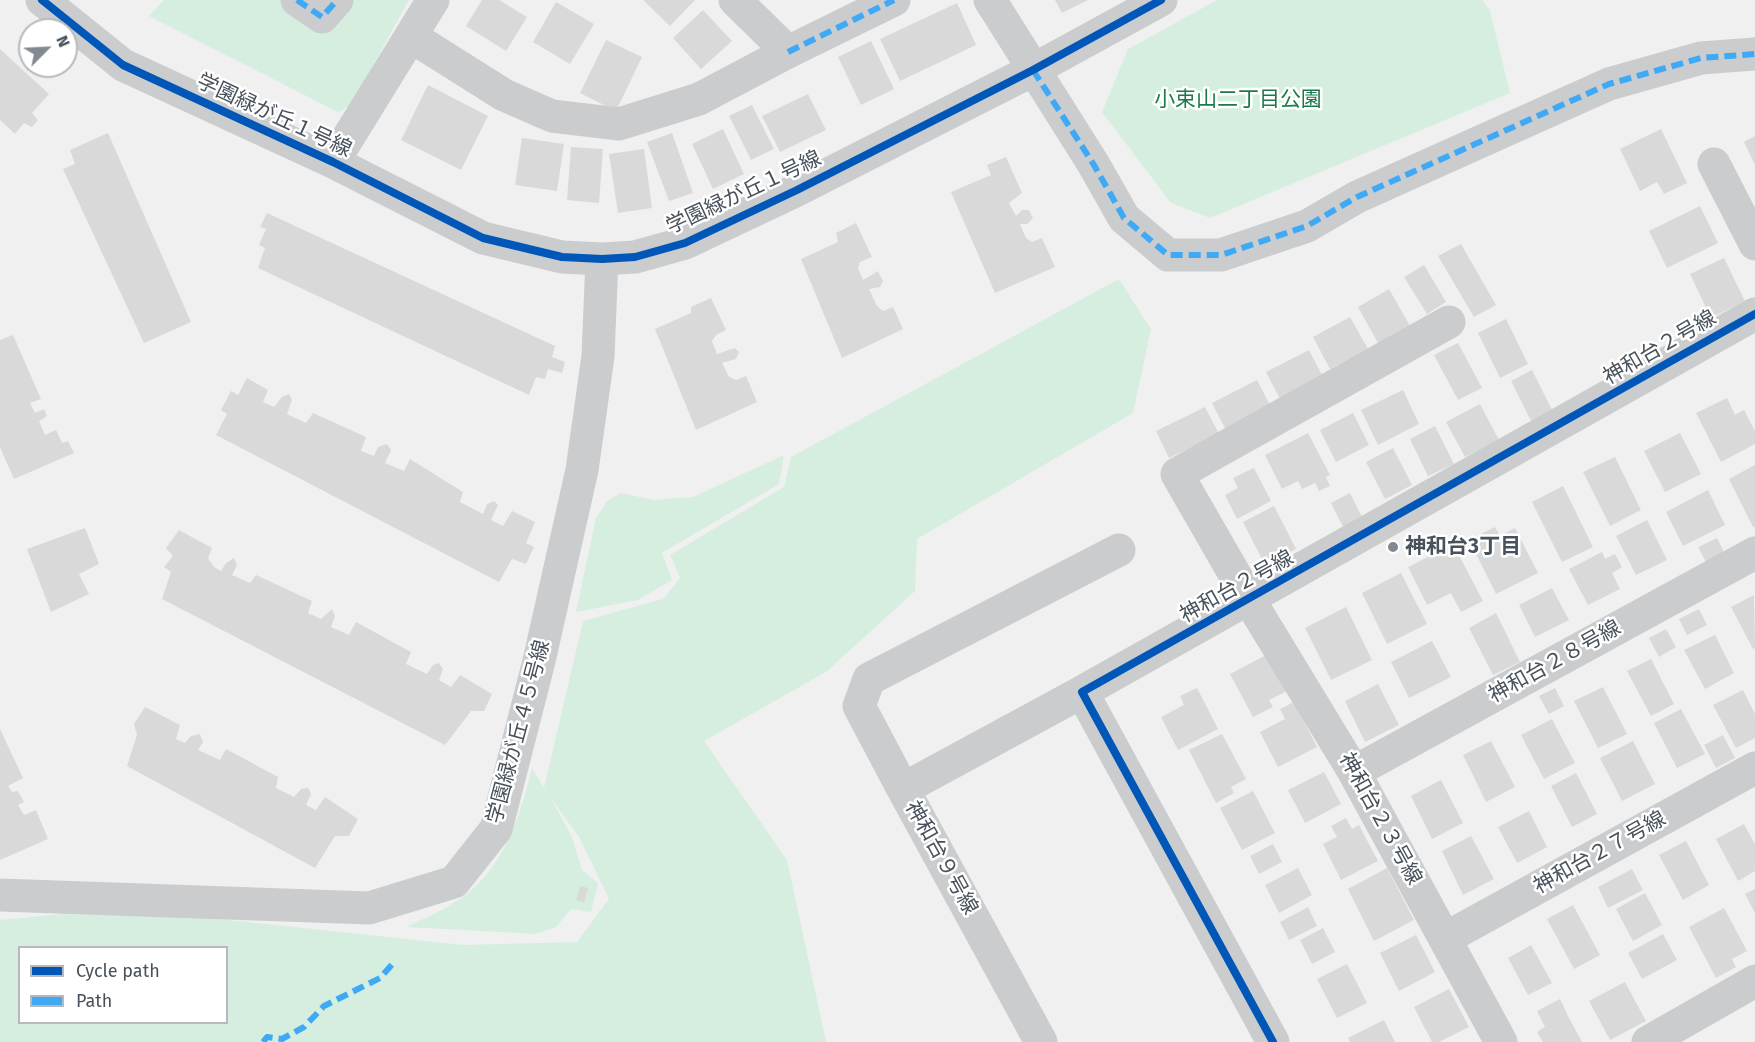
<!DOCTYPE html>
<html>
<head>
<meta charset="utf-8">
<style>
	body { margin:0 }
	#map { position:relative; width:1755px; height:1042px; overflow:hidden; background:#f0f0f0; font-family:"Fira Sans",sans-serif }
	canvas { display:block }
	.legend { position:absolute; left:18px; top:946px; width:210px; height:78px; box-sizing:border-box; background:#fff; border:2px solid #b6babe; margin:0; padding:8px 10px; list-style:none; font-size:18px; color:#48525c }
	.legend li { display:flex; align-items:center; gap:12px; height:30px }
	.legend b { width:30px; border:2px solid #b6babe }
	.north { position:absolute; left:18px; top:18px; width:60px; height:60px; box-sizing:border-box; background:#fff; border:2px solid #b6babe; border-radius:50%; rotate:66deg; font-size:16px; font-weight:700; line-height:24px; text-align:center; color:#48525c }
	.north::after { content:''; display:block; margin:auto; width:21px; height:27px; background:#838990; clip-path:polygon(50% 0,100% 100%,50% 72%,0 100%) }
</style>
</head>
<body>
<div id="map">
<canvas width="1755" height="1042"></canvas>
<ul class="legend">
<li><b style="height:8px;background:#0057b8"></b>Cycle path</li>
<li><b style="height:8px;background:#3fa9f5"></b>Path</li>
</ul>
<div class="north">N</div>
</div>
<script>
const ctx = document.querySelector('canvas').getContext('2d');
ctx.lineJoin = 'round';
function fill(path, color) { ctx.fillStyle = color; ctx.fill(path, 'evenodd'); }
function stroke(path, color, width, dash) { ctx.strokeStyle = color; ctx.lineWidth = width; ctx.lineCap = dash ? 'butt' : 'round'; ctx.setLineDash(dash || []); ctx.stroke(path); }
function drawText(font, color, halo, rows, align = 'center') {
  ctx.font = font + ' "Fira Sans","Noto Sans JP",sans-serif'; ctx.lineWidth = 5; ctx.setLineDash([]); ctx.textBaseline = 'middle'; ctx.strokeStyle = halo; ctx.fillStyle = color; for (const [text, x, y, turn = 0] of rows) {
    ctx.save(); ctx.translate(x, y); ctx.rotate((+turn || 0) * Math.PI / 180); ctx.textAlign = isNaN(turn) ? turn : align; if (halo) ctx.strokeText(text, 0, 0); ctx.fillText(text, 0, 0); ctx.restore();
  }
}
const green = new Path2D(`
	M164,0H409L351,105L338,112L149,16Z
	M1217,0H1483L1490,11L1510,93L1210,218L1171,203L1102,112L1128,49Z
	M1119,279L1151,329L1133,413L917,539L915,591L826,672L704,741L787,860L826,1042H0V920L63,914L200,917L463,945L577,942L609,899L579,837L550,797L572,837L582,870L598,883L591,912L571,909L556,927L536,934L407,927C422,919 438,913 452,904C502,875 519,820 532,768L544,788L583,621L663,599L680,578L670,555L784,487L791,457ZM20,948H226V1022H20Z
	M784,455L779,484L662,553L672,580L638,600L576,612L596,518L607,501L621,493L654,500L693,497Z`);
const building = new Path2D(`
	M482,0H499L527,17L506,51L466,26Z
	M643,0H695L670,26Z
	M1055,0H1088L1062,13Z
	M556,2L594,24L570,64L533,42Z
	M957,3L976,45L900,81L880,39Z
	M703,10L732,41L701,69L673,38Z
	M606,40L642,57L616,111L580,93Z
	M871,41L894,89L861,105L838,57Z
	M0,49L49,94L32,113L38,120L32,127L24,123L15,134L0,120Z
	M428,85L488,116L461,170L401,140Z
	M808,94L826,130L780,152L762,116Z
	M752,105L774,149L751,160L729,116Z
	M723,129L744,174L713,189L692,144Z
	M1661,129L1687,183L1664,194L1657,182L1640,191L1620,149Z
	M108,133L191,322L144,343L63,169L75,164L70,150Z
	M672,133L693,193L669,201L647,142Z
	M1755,136V165L1744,142Z
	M522,138L564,144L557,191L515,185Z
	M571,147L603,149L599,203L567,200Z
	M644,149L652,208L618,213L609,154Z
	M1006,157L1022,193L1009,203L1016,216L1022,210H1029L1033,218L1027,224H1020L1026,238L1032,242L1042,238L1055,267L995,293L951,192L991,175L987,165Z
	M1700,206L1718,243L1667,268L1649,231Z
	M267,213L555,346L552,357L565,362L562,373L548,369L545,379L536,377L529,395L258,268L265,248L259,245L266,229L260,227Z
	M856,223L872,257L860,262L858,268L863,280L878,271L883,281L880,287L869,289L877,306L883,311L893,307L903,329L842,358L801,259L838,242L836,233Z
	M1461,244L1496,305L1474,317L1438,256Z
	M1724,258L1745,301L1711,318L1690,274Z
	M1424,265L1446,302L1427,314L1404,277Z
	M1389,289L1410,326L1378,343L1358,307Z
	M711,298L726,330L716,335L712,341L717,354L735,348L739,352L736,359L722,363L729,377L736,380L746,376L757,402L696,430L655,329L691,313V307Z
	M1350,317L1368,349L1330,369L1313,337Z
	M1506,319L1528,364L1500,378L1478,333Z
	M13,335L41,399L30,403L35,413L44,409L47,416L39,421L45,435L56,430L62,443L68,441L74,453L14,479L0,447V340Z
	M1458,343L1482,388L1458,400L1434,355Z
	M1309,350L1323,377L1280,399L1266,372Z
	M1532,370L1552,410L1531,421L1511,381Z
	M247,378L268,390L263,402L274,407L282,397L289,394L292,400L287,414L306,423L313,413L366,437L361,451L374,456L378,447L387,444L391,450L385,463L404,471L410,459L463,492L460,502L483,514L487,504L494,501L498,505L491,520L503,526L512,511L535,522L526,543L534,547L526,564L512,559L499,582L216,435L227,414L221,410L231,391L238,395Z
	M1257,380L1271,407L1226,430L1212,403Z
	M1403,390L1419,424L1378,445L1361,410Z
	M1727,398L1735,415L1744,410L1755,431V444L1721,462L1696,413Z
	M1480,404L1499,440L1465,457L1446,422Z
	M1205,407L1219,434L1169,458L1156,431Z
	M1353,413L1369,445L1336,462L1320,430Z
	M1435,426L1454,464L1428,476L1410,439Z
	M1308,433L1330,475L1326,477L1330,486L1319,491L1315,483L1302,489L1298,481L1282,489L1265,455Z
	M1680,433L1701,474L1665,492L1644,451Z
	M1393,448L1412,485L1385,499L1366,462Z
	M1615,457L1641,510L1610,526L1583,472Z
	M1755,465V527H1753L1729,479Z
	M1254,468L1271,501L1237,519L1225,495L1238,488L1233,478Z
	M1563,486L1593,547L1562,562L1532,502Z
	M1708,490L1725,525L1683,546L1666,512Z
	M1350,493L1363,519L1344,529L1331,503Z
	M1274,506L1296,549L1265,565L1243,522Z
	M1647,520L1667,560L1636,575L1616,536Z
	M1495,527L1500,536L1515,528L1538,573L1496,594L1469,540Z
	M85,528L99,564L79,574L89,594L51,612L27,549Z
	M179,530L212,548L208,558L214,567L221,571L226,563L234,558L237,565L232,575L250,583L256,575L312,601L308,613L321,619L332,609L335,616L331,627L349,635L356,622L411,652L406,664L427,674L433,665L439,663L443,669L439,680L451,687L460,675L492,694L484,711H471L445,745L162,599L171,572L164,567L173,556L166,548Z
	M1717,538L1726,556L1708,566L1698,547Z
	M1453,544L1483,601L1461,612L1451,593L1427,605L1408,567Z
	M1602,552L1605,559L1615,554L1622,567L1612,573L1620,589L1588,605L1569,569Z
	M1401,573L1427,624L1387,644L1362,593Z
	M1552,588L1569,620L1535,637L1519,605Z
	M1754,595L1755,648L1753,649L1731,607Z
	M1346,607L1372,660L1331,680L1305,628Z
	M1699,609L1707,625L1687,635L1679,619Z
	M1496,613L1520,662L1493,675L1469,628Z
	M1666,629L1676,647L1659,657L1649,638Z
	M1715,635L1734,673L1705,689L1684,650Z
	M1432,641L1451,677L1409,698L1391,662Z
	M1270,653L1289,690L1269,700L1273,707L1253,717L1230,674Z
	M1651,659L1674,704L1651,716L1627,671Z
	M1378,684L1399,725L1365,742L1345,701Z
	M1603,687L1627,734L1598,748L1574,701Z
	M1197,688L1218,729L1178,750L1161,717L1184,705L1180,696Z
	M1555,688L1564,706L1549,714L1539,696Z
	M1743,690L1755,714V738L1736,748L1713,705Z
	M1294,702L1317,747L1278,767L1260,732L1285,719L1280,709Z
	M145,707L180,725L176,739L185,743L191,736L200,734L203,742L198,750L220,760L226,749L278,777L276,788L294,797L301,789L308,788L311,794L306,805L316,810L325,797L358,819L349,836H335L315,868L127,766L137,735L134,724Z
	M1681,709L1705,754L1677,768L1654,723Z
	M1552,719L1575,763L1544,779L1521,735Z
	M0,729L23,778L8,786L12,792L18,791L24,802L18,805L24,815L36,810L48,839L0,860Z
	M1222,734L1246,779L1231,787L1234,793L1216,803L1189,750Z
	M1723,735L1735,758L1716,768L1704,745Z
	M1491,741L1515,787L1486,802L1463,755Z
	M1633,741L1655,784L1622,801L1600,758Z
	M1324,772L1341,804L1305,823L1288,790Z
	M1576,773L1597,814L1572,827L1551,786Z
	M1441,780L1463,823L1432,839L1411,796Z
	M1253,791L1275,833L1242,850L1220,808Z
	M1529,811L1547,847L1517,863L1498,827Z
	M1346,818L1352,829L1359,825L1378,861L1341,880L1323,844L1337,837L1331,826Z
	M1744,824L1755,844V871L1738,881L1716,839Z
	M1471,836L1494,879L1463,895L1442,851Z
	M1686,841L1709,885L1683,900L1659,855Z
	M1273,844L1282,862L1259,874L1250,856Z
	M1298,868L1312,895L1279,913L1265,885Z
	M1387,868L1414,920L1374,941L1348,889Z
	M1632,869L1643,890L1608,908L1598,887Z
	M580,886L588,888L584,903L576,900Z
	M1755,889V913L1745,894Z
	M1645,893L1662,925L1633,941L1616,909Z
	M1573,905L1600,955L1574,969L1547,919Z
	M1308,907L1317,926L1289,940L1280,922Z
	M1724,908L1747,951L1732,959L1736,967L1716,978L1689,927Z
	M1323,928L1335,952L1312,964L1300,940Z
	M1663,934L1677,960L1642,979L1628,953Z
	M1416,935L1435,972L1399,991L1380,953Z
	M1531,945L1552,983L1528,995L1508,958Z
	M1347,964L1367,1003L1337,1018L1317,979Z
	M1625,982L1646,1021L1610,1040L1589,1001Z
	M1449,989L1469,1027L1439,1042H1432L1414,1007Z
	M1560,999L1568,1016L1582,1042H1543L1537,1032L1545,1027L1537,1011Z
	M1384,1020L1395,1042H1350L1348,1038Z`);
const minor = new Path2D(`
	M42,0L123,65L333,162L483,238L562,257L602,259L635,257L685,243L797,190L1033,70L1161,0
	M297,0L322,17L337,0
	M990,0L1094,165L1124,218L1168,255H1221L1307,226L1357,197L1609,84L1701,58L1755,54
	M412,37L504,95L552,116L619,124L699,99L788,52L735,0
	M788,52L894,0
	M333,162L433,0
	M1714,164L1755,244
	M1449,322L1177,474L1250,601L1354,772L1501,1042
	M1354,772L1755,553
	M903,789L859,706L869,679L1119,550
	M0,895L369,908L454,882L496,829L539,661L582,470L598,356L602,259
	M1446,938L1755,768
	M1041,1042L903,789L1082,692
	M1273,1042L1082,692L1755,314
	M1648,1042L1755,981`);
const quiet = new Path2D(`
	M297,0L322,17L337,0
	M788,52L894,0
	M1033,70L1094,165L1124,218L1168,255H1221L1307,226L1357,197L1609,84L1701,58L1755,54
	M263,1042L267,1037L282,1039L304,1027L324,1006L380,978L395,961`);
const cycleway = new Path2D(`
	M42,0L123,65L333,162L483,238L562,257L602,259L635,257L685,243L797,190L1033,70L1161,0
	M1273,1042L1082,692L1755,314`);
const markers = [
	[1393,547,6,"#838990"]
];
const parkNames = [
	["小束山二丁目公園",1238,100]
];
const streetNames = [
	["学園緑が丘１号線",274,116,25],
	["学園緑が丘１号線",744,193,-25],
	["神和台２号線",1660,348,-30],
	["神和台２号線",1237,587,-29],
	["神和台２８号線",1555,662,-29],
	["学園緑が丘４５号線",519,732,-75],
	["神和台２３号線",1380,819,61],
	["神和台２７号線",1600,853,-29],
	["神和台９号線",941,858,61]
];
const poiNames = [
	["神和台3丁目",1405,547]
];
fill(green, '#d6eedf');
fill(building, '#d9d9da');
stroke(minor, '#caccce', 33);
stroke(quiet, '#3fa9f5', 6, [12, 6]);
stroke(cycleway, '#0057b8', 8);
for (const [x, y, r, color] of markers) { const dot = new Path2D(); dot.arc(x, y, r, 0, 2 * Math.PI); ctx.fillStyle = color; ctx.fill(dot); stroke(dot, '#fff', 2); }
drawText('21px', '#1c7a4a', '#fff', parkNames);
drawText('21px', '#48525c', '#fff', streetNames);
drawText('bold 21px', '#48525c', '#fff', poiNames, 'left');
</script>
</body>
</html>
